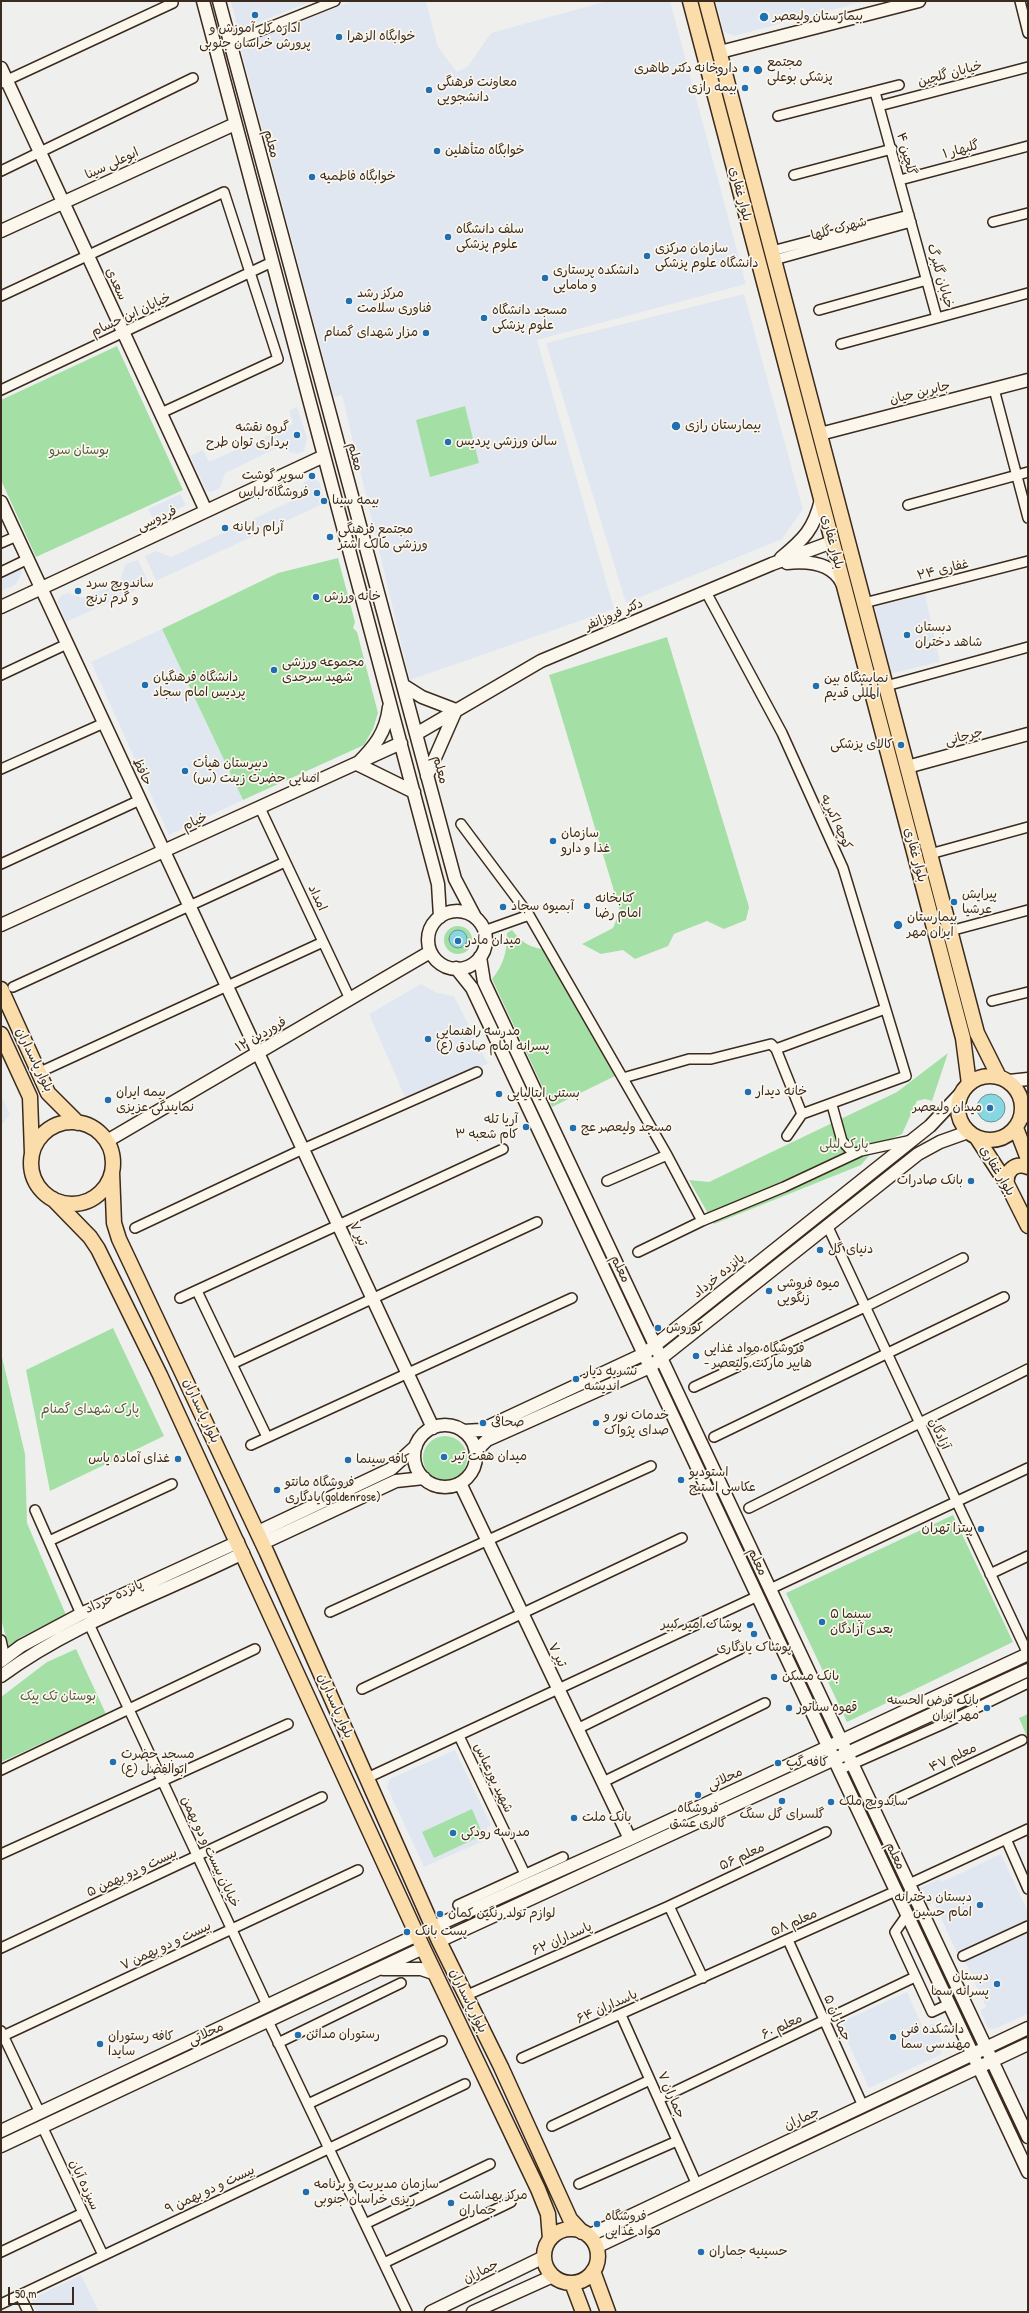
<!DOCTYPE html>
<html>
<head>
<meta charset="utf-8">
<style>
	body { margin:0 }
	#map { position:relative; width:1029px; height:2313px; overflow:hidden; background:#eff0ee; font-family:"Patrick Hand",sans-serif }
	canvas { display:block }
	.frame { position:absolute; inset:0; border:2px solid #3b2a1e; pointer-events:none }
	.scale { position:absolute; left:8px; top:2287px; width:66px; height:18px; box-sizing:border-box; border:2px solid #3b2a1e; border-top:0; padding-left:5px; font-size:12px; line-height:14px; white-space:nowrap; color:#3b2a1e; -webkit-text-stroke:3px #fbf7ec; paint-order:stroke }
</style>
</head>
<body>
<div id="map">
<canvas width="1029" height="2313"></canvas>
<div class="frame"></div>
<div class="scale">50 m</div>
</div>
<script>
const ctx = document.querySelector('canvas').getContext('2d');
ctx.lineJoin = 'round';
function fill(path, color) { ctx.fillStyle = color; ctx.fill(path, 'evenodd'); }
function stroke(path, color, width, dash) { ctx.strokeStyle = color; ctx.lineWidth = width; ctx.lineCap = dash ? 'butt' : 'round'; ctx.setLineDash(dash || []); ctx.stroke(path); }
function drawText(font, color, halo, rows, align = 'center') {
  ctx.font = font + ' "Patrick Hand","Playpen Sans Arabic",sans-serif'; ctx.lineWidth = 3.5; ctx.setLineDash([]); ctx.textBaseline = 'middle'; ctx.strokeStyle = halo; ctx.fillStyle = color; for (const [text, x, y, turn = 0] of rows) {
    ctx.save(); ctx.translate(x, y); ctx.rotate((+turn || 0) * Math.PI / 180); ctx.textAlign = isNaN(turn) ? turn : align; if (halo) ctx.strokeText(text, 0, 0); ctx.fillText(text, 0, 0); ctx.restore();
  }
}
const built = new Path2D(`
	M231,1H313L238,30Z
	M352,1H426L438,47L457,72L468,66L491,33L608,1H670L746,284L537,340L614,609L410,680L342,395L334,397L240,46Z
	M716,1H865L734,36L724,32Z
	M744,294L803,509L782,539L626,603L546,343Z
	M297,407L307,438L304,451L297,454L277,448L225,473L220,488L211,492L206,490L190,456L203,450L209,462L293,424L289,410Z
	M313,478L320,483L325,503L156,581L145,556L156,551L171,557L298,498L304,482Z
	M180,494L186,505L154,521L148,509Z
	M138,560L149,584L66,622L58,602L60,596L67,593L83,598L120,582L125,564Z
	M19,565L22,573L15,585L1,591V573Z
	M925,594L940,662L893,673L889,671L875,607Z
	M162,629L243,800L169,835L91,662Z
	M421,984L437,993L454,996L488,1064L405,1097L369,1014Z
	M1,1095L10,1114L1,1126Z
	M455,1750L491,1825L486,1828L490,1838L424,1867L387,1787L390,1779Z
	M1001,1854L1028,1912V1920L957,1953L934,1903L923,1907L917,1893L920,1888L939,1879L942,1882Z
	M1028,1933V2014L994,2029L988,2028L980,2010L986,2007L965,1961Z
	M907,1992L923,2028L934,2023L944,2046L940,2055L869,2088L839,2023Z
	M81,2275L99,2312H37L31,2299Z`);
const green = new Path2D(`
	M117,346L183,490L36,557L1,480V400Z
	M465,406L479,463L430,477L416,420Z
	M338,558L355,622L353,628L357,632L378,713L373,729L364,745L243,800L162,629L278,573Z
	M667,637L749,907L746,920L724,929L707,921L674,934L668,946L635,959L623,950L601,954L582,944L613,928L620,911L549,675Z
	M444 940a14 14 0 1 1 28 0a14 14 0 1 1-28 0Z
	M512,930C522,943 531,948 547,950L617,1075L552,1107L492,979C504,964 507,952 507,933Z
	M948,1053L932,1101L925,1099L917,1101L902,1134L879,1144L861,1165L714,1224L689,1180L709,1182L897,1092Z
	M113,1328L164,1436L50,1491L26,1370Z
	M1,1353L25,1454L27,1523L66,1615L21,1637L8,1646L1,1618Z
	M423 1458a22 22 0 1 1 44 0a22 22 0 1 1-44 0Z
	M953,1515L1013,1642L847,1722L786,1593Z
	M76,1649L106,1714L1,1762V1697L47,1662Z
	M1028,1714V1739L1019,1718Z
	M472,1809L483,1835L434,1858L422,1832Z`);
const water = new Path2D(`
	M449 939a9 9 0 1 1 18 0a9 9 0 1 1-18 0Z
	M977 1108a14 14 0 1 1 28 0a14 14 0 1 1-28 0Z`);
const street = new Path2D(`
	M1020,1L1028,33
	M230,43L335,1
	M1,83L173,3
	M875,92L937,318L1028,293
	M879,106L1028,67
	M778,116L899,85
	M1,171L193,78
	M794,175L892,149
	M900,180L1028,146
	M993,222L1028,213
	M772,251L909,215
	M774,260L911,222
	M1,296L224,192L278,359L161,413
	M819,310L927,280
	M841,344L937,318
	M994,389L1028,518
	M1,390L272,262
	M908,505L1028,472
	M1,543L17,536
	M1,572L28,559
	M706,592L782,733L843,868L906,1076L802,1114L787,1136
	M864,603L1028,561
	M1,675L67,644
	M886,686L1028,647
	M1,769L104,723
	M260,808L350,999
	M461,824L529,915
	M930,854L1028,827
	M1,864L140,800
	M484,931L529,915L667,1155L702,1221L784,1187L861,1151L912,1140
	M950,931L1028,910
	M13,987L285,862
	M992,1001L1028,992
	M776,1049L885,1009
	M40,1072L323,942
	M623,1078L689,1059H711L771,1044L776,1049L802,1114
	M832,1105L842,1141L854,1154
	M607,1181L667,1155
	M827,1225L1028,1654
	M135,1228L303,1149L477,1072
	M638,1252L702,1221
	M197,1291L267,1437
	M180,1298L503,1149
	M232,1364L537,1222
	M694,1387L865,1307L963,1258
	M714,1437L1004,1297
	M251,1445L572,1298
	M749,1508L1028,1369
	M35,1510L81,1614
	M49,1541L172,1484
	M990,1574L1028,1556
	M770,1589L1028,1468
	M330,1612L651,1466
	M89,1624L267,2005
	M1,1640L5,1658
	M362,1689L682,1538
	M577,1729L740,1649
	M459,1736L525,1874
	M1,1770L255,1649
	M839,1770L941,1725L1028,1683
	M367,1778L758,1596
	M603,1782L765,1703
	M894,1800L1022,1740
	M1006,1839L1028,1889
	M1,1854L288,1724
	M909,1884L1028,1829
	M458,1905L563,1857
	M669,1906L703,1978
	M907,1915L895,1932L932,2012L949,2004
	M788,1940L863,2106
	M1,1948L322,1797
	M963,1956L1028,1926
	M465,1996L669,1906L826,1832
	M621,2015L697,2185
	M268,2021L407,2312
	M1,2031L40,2113
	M1,2037L358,1870
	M278,2043L401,1983
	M522,2058L896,1891
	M659,2099L915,1977
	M308,2104L442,2041
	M42,2126L103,2255
	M552,2126L650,2080
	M579,2184L677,2141
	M365,2224L490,2164
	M1,2252L83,2213
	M384,2263L511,2202
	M20,2295L28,2312
	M1,2304L465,2084`);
const secondary = new Path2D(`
	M203,1L438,884L440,917
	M219,1L455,879L475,917
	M720,52L919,1
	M1,68L206,511
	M1,231L235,124
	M820,434L1028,380
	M1,502L433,1428
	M781,558C804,539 814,529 821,500
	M787,563C807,561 832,563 842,583
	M1,607L324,456
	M403,685L422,697L456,710L427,776
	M389,707C386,733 374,747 357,764L414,792
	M416,734L541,661L772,564L832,542
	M907,767L1028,734
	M428 940a29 29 0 1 1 58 0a29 29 0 1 1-58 0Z
	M1,925L401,743
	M480,957L484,982L1028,2137
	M456,968L472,988L1028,2172
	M1009,1081L1028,1079
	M1021,1119L1028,1113
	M107,1141L430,952
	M414 1456a31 31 0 1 1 62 0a31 31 0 1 1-62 0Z
	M463,1431L481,1430L644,1354L930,1126L962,1092
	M476,1451L487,1440L650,1367L918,1154L940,1142L968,1132
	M460,1483L630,1839
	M258,1532L391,1469L416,1446
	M263,1543L396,1481L424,1478
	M1,1661L21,1646L81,1614L238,1542
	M1,1676C74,1622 163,1593 243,1553
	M433,1927L630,1839L1028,1654
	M439,1941L1028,1670
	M383,1969H421L436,1974
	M1,2131L417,1935
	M1,2146L423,1948
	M588,2236L1028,2028
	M596,2247L1028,2044
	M431,2312L544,2257
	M473,2312L553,2276`);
const primary = new Path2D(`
	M690,1L963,1038L969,1084
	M706,1L977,1033L999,1077
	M1,989L48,1093L78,1123
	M1,1034L30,1097L32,1153
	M958 1108a32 32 0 1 1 64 0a32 32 0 1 1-64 0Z
	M31 1163a41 41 0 1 1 82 0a41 41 0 1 1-82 0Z
	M1016,1128L1028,1159
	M977,1138L1007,1184L1028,1226
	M112,1172L114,1223L119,1239L267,1553L439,1941L501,2067L570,2219L582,2232
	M1007,1184C1005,1171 1015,1162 1028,1167
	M53,1199L90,1237L98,1249L160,1375L423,1948L538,2189L548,2214L550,2239
	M544 2256a27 27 0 1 1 54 0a27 27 0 1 1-54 0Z
	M593,2271L608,2312
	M572,2283L583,2312`);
const markers = [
	[255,15,4,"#1f6fb2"],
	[764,17,5,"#1f6fb2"],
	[339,37,4,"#1f6fb2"],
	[746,69,4,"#1f6fb2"],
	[758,70,5,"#1f6fb2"],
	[745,88,4,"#1f6fb2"],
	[429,90,4,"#1f6fb2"],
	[437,151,4,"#1f6fb2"],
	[312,177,4,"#1f6fb2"],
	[448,237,4,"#1f6fb2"],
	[647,256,4,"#1f6fb2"],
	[545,278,4,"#1f6fb2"],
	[349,301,4,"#1f6fb2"],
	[484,318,4,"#1f6fb2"],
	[426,333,4,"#1f6fb2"],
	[676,426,5,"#1f6fb2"],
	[297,435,4,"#1f6fb2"],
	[448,442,4,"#1f6fb2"],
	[312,476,4,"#1f6fb2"],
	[317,493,4,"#1f6fb2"],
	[324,501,4,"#1f6fb2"],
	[225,528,4,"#1f6fb2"],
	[330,537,4,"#1f6fb2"],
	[78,591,4,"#1f6fb2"],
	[316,597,4,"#1f6fb2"],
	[907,635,4,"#1f6fb2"],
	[274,670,4,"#1f6fb2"],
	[145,685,4,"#1f6fb2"],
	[816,686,4,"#1f6fb2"],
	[901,745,4,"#1f6fb2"],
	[185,771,4,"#1f6fb2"],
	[553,841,4,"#1f6fb2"],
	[954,902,4,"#1f6fb2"],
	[587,906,4,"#1f6fb2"],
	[503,907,4,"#1f6fb2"],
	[898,925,5,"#1f6fb2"],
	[458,941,4,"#1f6fb2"],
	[428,1039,4,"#1f6fb2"],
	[748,1092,4,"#1f6fb2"],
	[499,1094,4,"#1f6fb2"],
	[108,1100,4,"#1f6fb2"],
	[990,1108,4,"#1f6fb2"],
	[526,1127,4,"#1f6fb2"],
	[573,1128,4,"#1f6fb2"],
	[971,1181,4,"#1f6fb2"],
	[820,1250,4,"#1f6fb2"],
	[769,1291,4,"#1f6fb2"],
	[658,1328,4,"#1f6fb2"],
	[696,1356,4,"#1f6fb2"],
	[576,1379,4,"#1f6fb2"],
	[483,1423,4,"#1f6fb2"],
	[596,1423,4,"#1f6fb2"],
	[444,1457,4,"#1f6fb2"],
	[178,1459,4,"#1f6fb2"],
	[348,1460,4,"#1f6fb2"],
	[681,1480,4,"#1f6fb2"],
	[277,1490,4,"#1f6fb2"],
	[981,1529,4,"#1f6fb2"],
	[822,1622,4,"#1f6fb2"],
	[750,1625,4,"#1f6fb2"],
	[754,1634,4,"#1f6fb2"],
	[774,1677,4,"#1f6fb2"],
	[789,1708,4,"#1f6fb2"],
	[987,1708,4,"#1f6fb2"],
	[113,1762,4,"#1f6fb2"],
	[778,1763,4,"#1f6fb2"],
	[698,1795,4,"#1f6fb2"],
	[782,1801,4,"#1f6fb2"],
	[831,1802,4,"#1f6fb2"],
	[574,1818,4,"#1f6fb2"],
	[453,1833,4,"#1f6fb2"],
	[980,1905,4,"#1f6fb2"],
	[440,1914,4,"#1f6fb2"],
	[407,1932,4,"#1f6fb2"],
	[997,1984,4,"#1f6fb2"],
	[298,2035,4,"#1f6fb2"],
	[893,2037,4,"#1f6fb2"],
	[100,2044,4,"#1f6fb2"],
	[306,2192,4,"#1f6fb2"],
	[451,2203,4,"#1f6fb2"],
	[597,2224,4,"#1f6fb2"],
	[701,2252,4,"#1f6fb2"]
];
const poiNames = [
	["بیمارستان ولیعصر",773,17],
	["اداره کل آموزش و",255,29,"center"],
	["پرورش خراسان جنوبی",255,44,"center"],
	["خوابگاه الزهرا",347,37],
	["مجتمع",767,63],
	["پزشکی بوعلی",767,78],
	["داروخانه دکتر طاهری",738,69,"right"],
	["معاونت فرهنگی",437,83],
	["دانشجویی",437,98],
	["بیمه رازی",737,88,"right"],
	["خوابگاه متأهلین",445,151],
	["خوابگاه فاطمیه",320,177],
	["سلف دانشگاه",456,230],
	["علوم پزشکی",456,245],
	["سازمان مرکزی",655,249],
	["دانشگاه علوم پزشکی",655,264],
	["دانشکده پرستاری",553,271],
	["و مامایی",553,286],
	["مرکز رشد",357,294],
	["فناوری سلامت",357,309],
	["مسجد دانشگاه",492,311],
	["علوم پزشکی",492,326],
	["مزار شهدای گمنام",418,333,"right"],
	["بیمارستان رازی",685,426],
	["گروه نقشه",289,428,"right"],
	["برداری توان طرح",289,443,"right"],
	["سالن ورزشی پردیس",456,442],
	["سوپر گوشت",304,476,"right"],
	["فروشگاه لباس",309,493,"right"],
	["بیمه سینا",332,501],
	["آرام رایانه",233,528],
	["مجتمع فرهنگی",338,530],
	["ورزشی مالک اشتر",338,545],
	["ساندویچ سرد",86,584],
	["و گرم ترنج",86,599],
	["خانه ورزش",324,597],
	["دبستان",915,628],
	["شاهد دختران",915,643],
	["مجموعه ورزشی",282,663],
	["شهید سرحدی",282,678],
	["دانشگاه فرهنگیان",153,678],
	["پردیس امام سجاد",153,693],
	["نمایشگاه بین",824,679],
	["المللی قدیم",824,694],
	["کالای پزشکی",893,745,"right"],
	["دبیرستان هیأت",193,764],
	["امنایی حضرت زینت (س)",193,779],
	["سازمان",561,834],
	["غذا و دارو",561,849],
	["پیرایش",962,895],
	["عرشیا",962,910],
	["کتابخانه",595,899],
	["امام رضا",595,914],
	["آبمیوه سجاد",511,907],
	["بیمارستان",907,918],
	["ایران مهر",907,933],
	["میدان مادر",466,941],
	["مدرسه راهنمایی",436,1032],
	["پسرانه امام صادق (ع)",436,1047],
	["خانه دیدار",756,1092],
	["بیمه ایران",116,1093],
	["نمایندگی عزیزی",116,1108],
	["بستنی ایتالیایی",507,1094],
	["میدان ولیعصر",982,1108,"right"],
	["آریا تله",518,1120,"right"],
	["کام شعبه ۳",518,1135,"right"],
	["مسجد ولیعصر عج",581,1128],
	["بانک صادرات",963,1181,"right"],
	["دنیای گل",828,1250],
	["میوه فروشی",777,1284],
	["زنگویی",777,1299],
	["کوروش",666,1328],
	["فروشگاه مواد غذایی",704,1349],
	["- هایپر مارکت ولیعصر",704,1364],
	["نشریه دیار",584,1372],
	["اندیشه",584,1387],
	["خدمات نور و",604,1416],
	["صدای پژواک",604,1431],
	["صحافی",491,1423],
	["میدان هفت تیر",452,1457],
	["غذای آماده یاس",170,1459,"right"],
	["کافه سینما",356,1460],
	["استودیو",689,1473],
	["عکاسی استیج",689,1488],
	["فروشگاه مانتو",285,1483],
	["یادگاری(goldenrose)",285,1498],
	["پیتزا تهران",973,1529,"right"],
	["سینما ۵",830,1615],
	["بعدی آزادگان",830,1630],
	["پوشاک امیر کبیر",742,1625,"right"],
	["پوشاک یادگاری",754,1648,"center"],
	["بانک مسکن",782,1677],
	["بانک قرض الحسنه",979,1701,"right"],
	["مهر ایران",979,1716,"right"],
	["قهوه سناتور",797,1708],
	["مسجد حضرت",121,1755],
	["ابوالفضل (ع)",121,1770],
	["کافه گپ",786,1763],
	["ساندویچ ملک",839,1802],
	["فروشگاه",698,1809,"center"],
	["گالری عشق",698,1824,"center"],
	["گلسرای گل سنگ",782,1815,"center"],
	["بانک ملت",582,1818],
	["مدرسه رودکی",461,1833],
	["دبستان دخترانه",972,1898,"right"],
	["امام حسین",972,1913,"right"],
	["لوازم تولد رنگین کمان",448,1914],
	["پست بانک",415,1932],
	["دبستان",989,1977,"right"],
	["پسرانه سما",989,1992,"right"],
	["دانشکده فنی",901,2030],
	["مهندسی سما",901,2045],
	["رستوران مدائن",306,2035],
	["کافه رستوران",108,2037],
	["سایدا",108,2052],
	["سازمان مدیریت و برنامه",314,2185],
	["ریزی خراسان جنوبی",314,2200],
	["مرکز بهداشت",459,2196],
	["جماران",459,2211],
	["فروشگاه",605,2217],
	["مواد غذایی",605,2232],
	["حسینیه جماران",709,2252]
];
const streetNames = [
	["خیابان گلچین",950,74,-15],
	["معلم",271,144,75],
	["گلبهار ۱",961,150,-15],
	["گلچین ۴",906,154,75],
	["ابوعلی سینا",112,164,-25],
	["بلوار غفاری",740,194,75],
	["شهرک گلها",839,229,-15],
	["خیابان گلبرگ",940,276,74],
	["سعدی",116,284,65],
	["خیابان ابن حسام",131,315,-25],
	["جابربن حیان",920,393,-14],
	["معلم",355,457,75],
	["فردوسی",157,519,-25],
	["بلوار غفاری",832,542,75],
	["غفاری ۲۴",943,570,-14],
	["دکتر فروزانفر",614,615,-23],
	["جرجانی",964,737,-15],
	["معلم",440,770,75],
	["حافظ",142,772,65],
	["خیام",195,822,-25],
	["کوچه اکبریه",836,822,66],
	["بلوار غفاری",915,855,75],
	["امداد",317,898,65],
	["۱۲ فروردین",261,1035,-30],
	["بلوار پاسداران",34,1060,64],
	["بلوار غفاری",997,1171,59],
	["۷ تیر",358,1234,65],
	["معلم",620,1269,65],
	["پانزده خرداد",719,1276,-39],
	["بلوار پاسداران",201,1411,65],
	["آزادگان",939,1434,65],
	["معلم",757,1562,65],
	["پانزده خرداد",114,1597,-25],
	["۷ تیر",557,1655,64],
	["بلوار پاسداران",335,1706,66],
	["معلم ۴۷",953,1758,-25],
	["شهید پورعباس",493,1778,65],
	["محلاتی",725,1779,-25],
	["خیابان بیست و دو بهمن",210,1852,65],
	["معلم",895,1856,65],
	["معلم ۵۶",742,1857,-25],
	["بیست و دو بهمن ۵",132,1873,-25],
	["معلم ۵۸",794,1923,-24],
	["پاسداران ۶۲",562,1939,-24],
	["بیست و دو بهمن ۷",166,1946,-25],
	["بلوار پاسداران",468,2001,64],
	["پاسداران ۶۴",607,2007,-24],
	["جماران ۵",837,2018,66],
	["معلم ۶۰",782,2027,-25],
	["محلاتی",206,2034,-25],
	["جماران ۷",671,2095,66],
	["جماران",802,2119,-25],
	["سیزده آبان",84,2185,65],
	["بیست و دو بهمن ۹",210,2190,-25],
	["جماران",481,2272,-26]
];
const parkNames = [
	["بوستان سرو",79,451],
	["پارک لیلی",844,1145],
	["پارک شهدای گمنام",90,1410],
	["بوستان تک پیک",58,1697]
];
fill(built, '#e1e7f1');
fill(green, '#a4e0a6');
fill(water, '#87d7e2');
stroke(water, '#699294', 1);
stroke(street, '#3b2a1e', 12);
stroke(secondary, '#3b2a1e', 15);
stroke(primary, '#3b2a1e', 17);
stroke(street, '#fbf7ec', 9);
stroke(secondary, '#fbf7ec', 12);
stroke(primary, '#fbddab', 14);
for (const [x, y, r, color] of markers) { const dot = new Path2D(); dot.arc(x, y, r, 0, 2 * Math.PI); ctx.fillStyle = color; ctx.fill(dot); stroke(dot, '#fbf7ec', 1.5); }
drawText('13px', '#3b2a1e', '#fbf7ec', poiNames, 'left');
drawText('13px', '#3b2a1e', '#fbf7ec', streetNames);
drawText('13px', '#555840', '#fbf7ec', parkNames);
</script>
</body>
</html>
